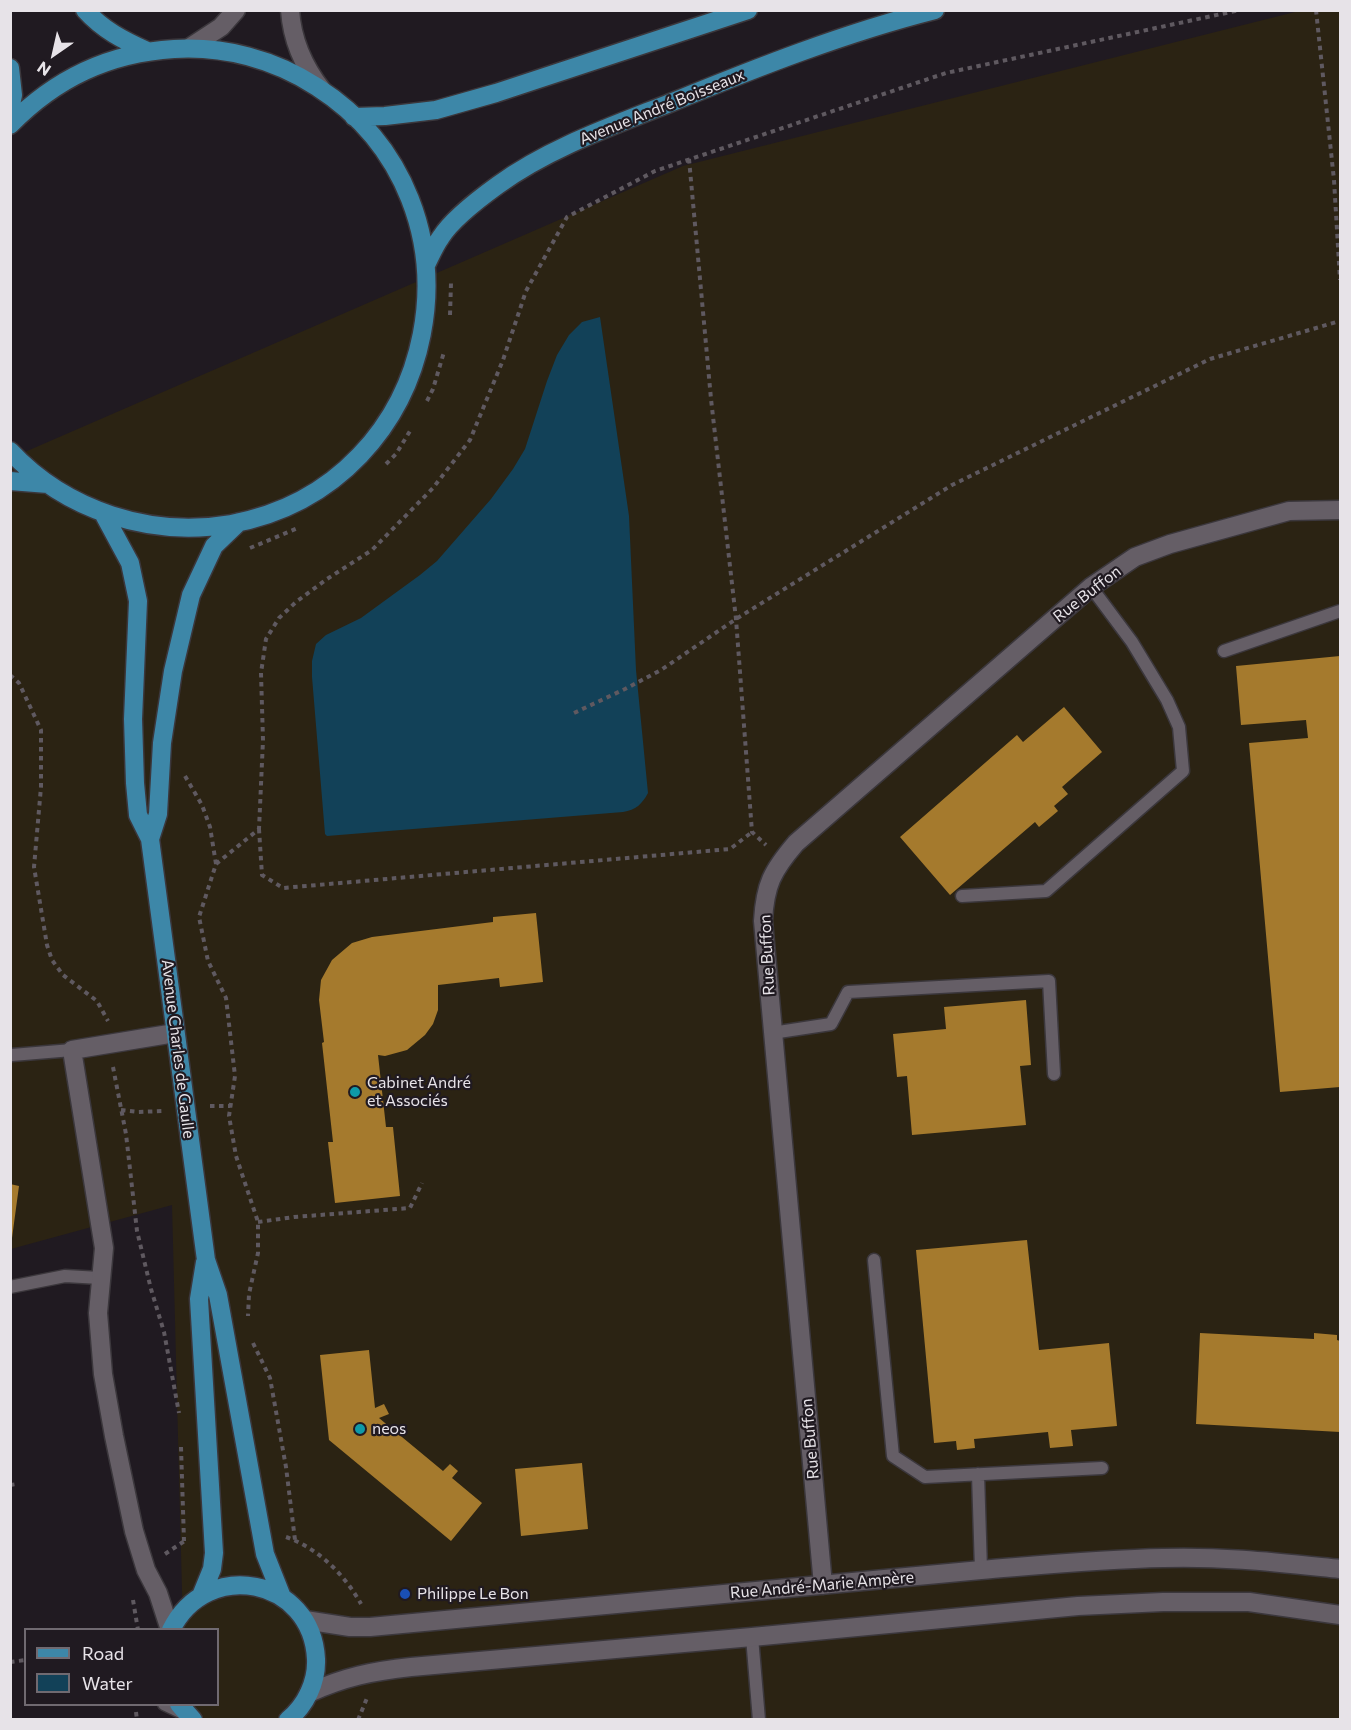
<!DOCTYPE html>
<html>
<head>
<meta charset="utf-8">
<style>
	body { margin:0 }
	#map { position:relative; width:1351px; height:1730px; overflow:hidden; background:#201a21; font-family:Commissioner,sans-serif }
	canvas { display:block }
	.frame { position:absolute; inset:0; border:12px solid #e7e3e8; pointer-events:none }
	.legend { position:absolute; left:24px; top:1628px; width:195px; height:78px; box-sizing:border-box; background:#201a21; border:2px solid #706a71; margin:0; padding:8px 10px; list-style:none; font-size:18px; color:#e7e3e8 }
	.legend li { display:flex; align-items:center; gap:12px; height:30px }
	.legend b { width:30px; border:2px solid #706a71 }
	.north { position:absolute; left:24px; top:24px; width:60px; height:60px; -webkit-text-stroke:4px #201a21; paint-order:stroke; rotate:214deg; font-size:16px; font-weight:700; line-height:24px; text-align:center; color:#e7e3e8 }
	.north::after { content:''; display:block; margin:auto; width:21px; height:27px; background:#e7e3e8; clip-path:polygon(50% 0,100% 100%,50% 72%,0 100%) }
</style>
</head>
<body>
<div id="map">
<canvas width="1351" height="1730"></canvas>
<div class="frame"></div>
<ul class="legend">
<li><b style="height:8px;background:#3d87a8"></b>Road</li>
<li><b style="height:16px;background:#124158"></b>Water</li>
</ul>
<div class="north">N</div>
</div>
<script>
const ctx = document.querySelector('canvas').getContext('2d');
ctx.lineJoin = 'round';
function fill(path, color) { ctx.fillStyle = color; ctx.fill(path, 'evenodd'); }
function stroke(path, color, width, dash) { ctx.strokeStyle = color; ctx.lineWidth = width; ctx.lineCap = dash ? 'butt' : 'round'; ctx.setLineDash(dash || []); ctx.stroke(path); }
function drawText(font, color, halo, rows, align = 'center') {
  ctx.font = font + ' Commissioner,sans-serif'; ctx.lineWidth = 4.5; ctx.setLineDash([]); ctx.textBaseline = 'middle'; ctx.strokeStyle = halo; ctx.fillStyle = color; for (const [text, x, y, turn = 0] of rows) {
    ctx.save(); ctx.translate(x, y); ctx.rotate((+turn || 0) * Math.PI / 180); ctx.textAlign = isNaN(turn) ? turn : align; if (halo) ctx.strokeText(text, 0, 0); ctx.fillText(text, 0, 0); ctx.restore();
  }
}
const industrial = new Path2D(`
	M1299,11H1340V1719H185V1705L218,1704V1630L183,1629L172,1205L11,1249V458L683,166Z`);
const water = new Path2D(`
	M600,317L629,516L636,670L648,793C642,804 636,810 623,812L327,836L325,834L312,677V661L316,644L326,635L361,618L420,575L437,561L491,499L513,469L525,449L547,381L557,355L569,335L582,322Z`);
const building = new Path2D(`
	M1340,656V1087L1280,1092L1249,743L1308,738L1306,720L1241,725L1236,666Z
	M1064,707L1102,752L1062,787L1068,794L1054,806L1058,811L1039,827L1035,822L950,895L900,837L1017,735L1023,742Z
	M536,913L543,982L500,987L499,978L438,985V1010L433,1024L425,1035L407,1050L385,1056L378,1055L386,1127H393L400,1196L335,1203L328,1142H333L322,1043L324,1042L319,1000L321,980L332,960L352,943L372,937L493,922V917Z
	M1026,1000L1031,1065L1020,1066L1026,1125L912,1135L907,1076L897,1077L893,1034L946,1029L944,1007Z
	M10,1184L19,1186L12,1238H10Z
	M1027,1240L1039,1350L1109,1343L1117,1426L1071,1430L1073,1446L1050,1448L1048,1432L974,1439L975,1448L957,1450L956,1441L934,1443L916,1250Z
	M1200,1333L1314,1339V1333L1337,1335V1340L1340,1341V1432L1196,1424Z
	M369,1350L375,1408L384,1404L389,1414L379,1418L443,1471L450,1464L458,1471L452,1478L482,1503L451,1541L329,1440L320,1355Z
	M582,1463L588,1529L521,1536L515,1469Z`);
const path = new Path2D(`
	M1316,10L1334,180L1340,280
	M689,159L711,399L736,619L752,832L766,845
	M450,315L451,283
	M427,401L433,389L444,352
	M386,464L396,454L410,431
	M250,548L298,528
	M10,675L19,683L41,730V787L34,867L47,945L52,960L63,975L97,1001L108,1021
	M574,713L625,689L661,670L736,619L952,485L1210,359L1340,321
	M185,776L202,805L210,827L216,864L199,917L208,961L226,998L235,1076L229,1116L236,1156L258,1222V1253L249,1294L248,1316
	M259,829L262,875L283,888L730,849L752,832
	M216,864L259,829L263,740L261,673L266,639L279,618L296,602L327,579L372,550L433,488L470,440L503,360L526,291L567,217L655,171L946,73L1240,10
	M113,1067L126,1134L137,1231L151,1289L164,1332L179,1413
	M210,1106H230
	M121,1110L138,1112L164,1111
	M258,1222L294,1217L410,1208L422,1183
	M253,1343L270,1378L286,1467L295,1540
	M181,1447L184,1541
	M10,1485L17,1484
	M286,1537C318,1548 345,1575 361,1604
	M165,1554L186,1540
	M133,1600L138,1630
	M10,1662L26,1660
	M136,1712L137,1720
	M358,1720L367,1698`);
const lane = new Path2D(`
	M1224,651L1340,611
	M962,896L1046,891L1183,771L1179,727L1167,700L1132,642L1091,587
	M772,1033L831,1024L848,992L1049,981L1054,1074
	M12,1055L72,1050
	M874,1260L893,1456L925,1477L1102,1468
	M10,1287L65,1276L100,1278
	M978,1474L981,1570
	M752,1637L759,1720
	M164,1704L185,1714`);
const street = new Path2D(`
	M823,1585L763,921C765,885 772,871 796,843L1091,587L1135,557L1170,544L1289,511L1340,510
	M305,1620L350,1627H370L981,1570C1042,1565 1102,1559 1163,1558C1223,1556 1281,1563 1340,1569
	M170,1630L158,1593L146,1570L134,1531L114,1436L103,1374L98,1313L104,1248L72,1050L175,1033
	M309,1693C344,1677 373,1671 411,1667L752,1637L1078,1606L1163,1602H1249L1340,1615`);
const secondary = new Path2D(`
	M290,10C292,40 304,67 322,90
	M189,48L221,27L236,10`);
const primary = new Path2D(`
	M85,10C103,30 123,40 147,51
	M10,68L13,95L10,109
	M354,117L385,116L436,110L496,93L748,10
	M10,125C56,78 109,53 174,49C224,46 274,59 317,87C498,203 444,485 231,524C151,538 66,511 10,451
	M426,265C431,255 435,245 441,237C453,218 480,198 498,185C549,148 612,126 670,103C756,68 844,33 935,10
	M10,481L48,484
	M103,513L130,563L138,601L133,719L135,783L138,815L150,839
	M239,522L214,546L191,595L173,671L162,743L158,814L150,839L206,1260L218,1295L265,1554L282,1597
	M201,1596L212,1569L214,1553L199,1299L205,1262
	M171,1630C207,1557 312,1578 316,1659C317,1682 306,1705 288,1720
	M179,1704L193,1720`);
const markers = [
	[355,1092,6,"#0f9aa8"],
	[360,1429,6,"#0f9aa8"],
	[405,1594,6,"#1a4fb4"]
];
const streetNames = [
	["Avenue André Boisseaux",662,107,-22],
	["Rue Buffon",1087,594,-38],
	["Rue Buffon",767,955,-93],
	["Avenue Charles de Gaulle",178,1049,83],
	["Rue Buffon",810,1439,-95],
	["Rue André-Marie Ampère",822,1585,-5]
];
const poiNames = [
	["Cabinet André",367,1083],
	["et Associés",367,1101],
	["neos",372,1429],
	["Philippe Le Bon",417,1594]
];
fill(industrial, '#2b2313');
fill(water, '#124158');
fill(building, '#a57a2d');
stroke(lane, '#3b373c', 15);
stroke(street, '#3b373c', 21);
stroke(secondary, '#3b373c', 21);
stroke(primary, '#3b373c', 21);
stroke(path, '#5f5960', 4, [4.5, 4.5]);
stroke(lane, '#655e66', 12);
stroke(street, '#655e66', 18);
stroke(secondary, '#655e66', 18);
stroke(primary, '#3d87a8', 18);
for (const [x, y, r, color] of markers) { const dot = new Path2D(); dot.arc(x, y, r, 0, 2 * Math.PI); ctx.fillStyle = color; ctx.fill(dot); stroke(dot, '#201a21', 2); }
drawText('16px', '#e7e3e8', '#201a21', streetNames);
drawText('16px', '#e7e3e8', '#201a21', poiNames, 'left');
</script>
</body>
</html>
